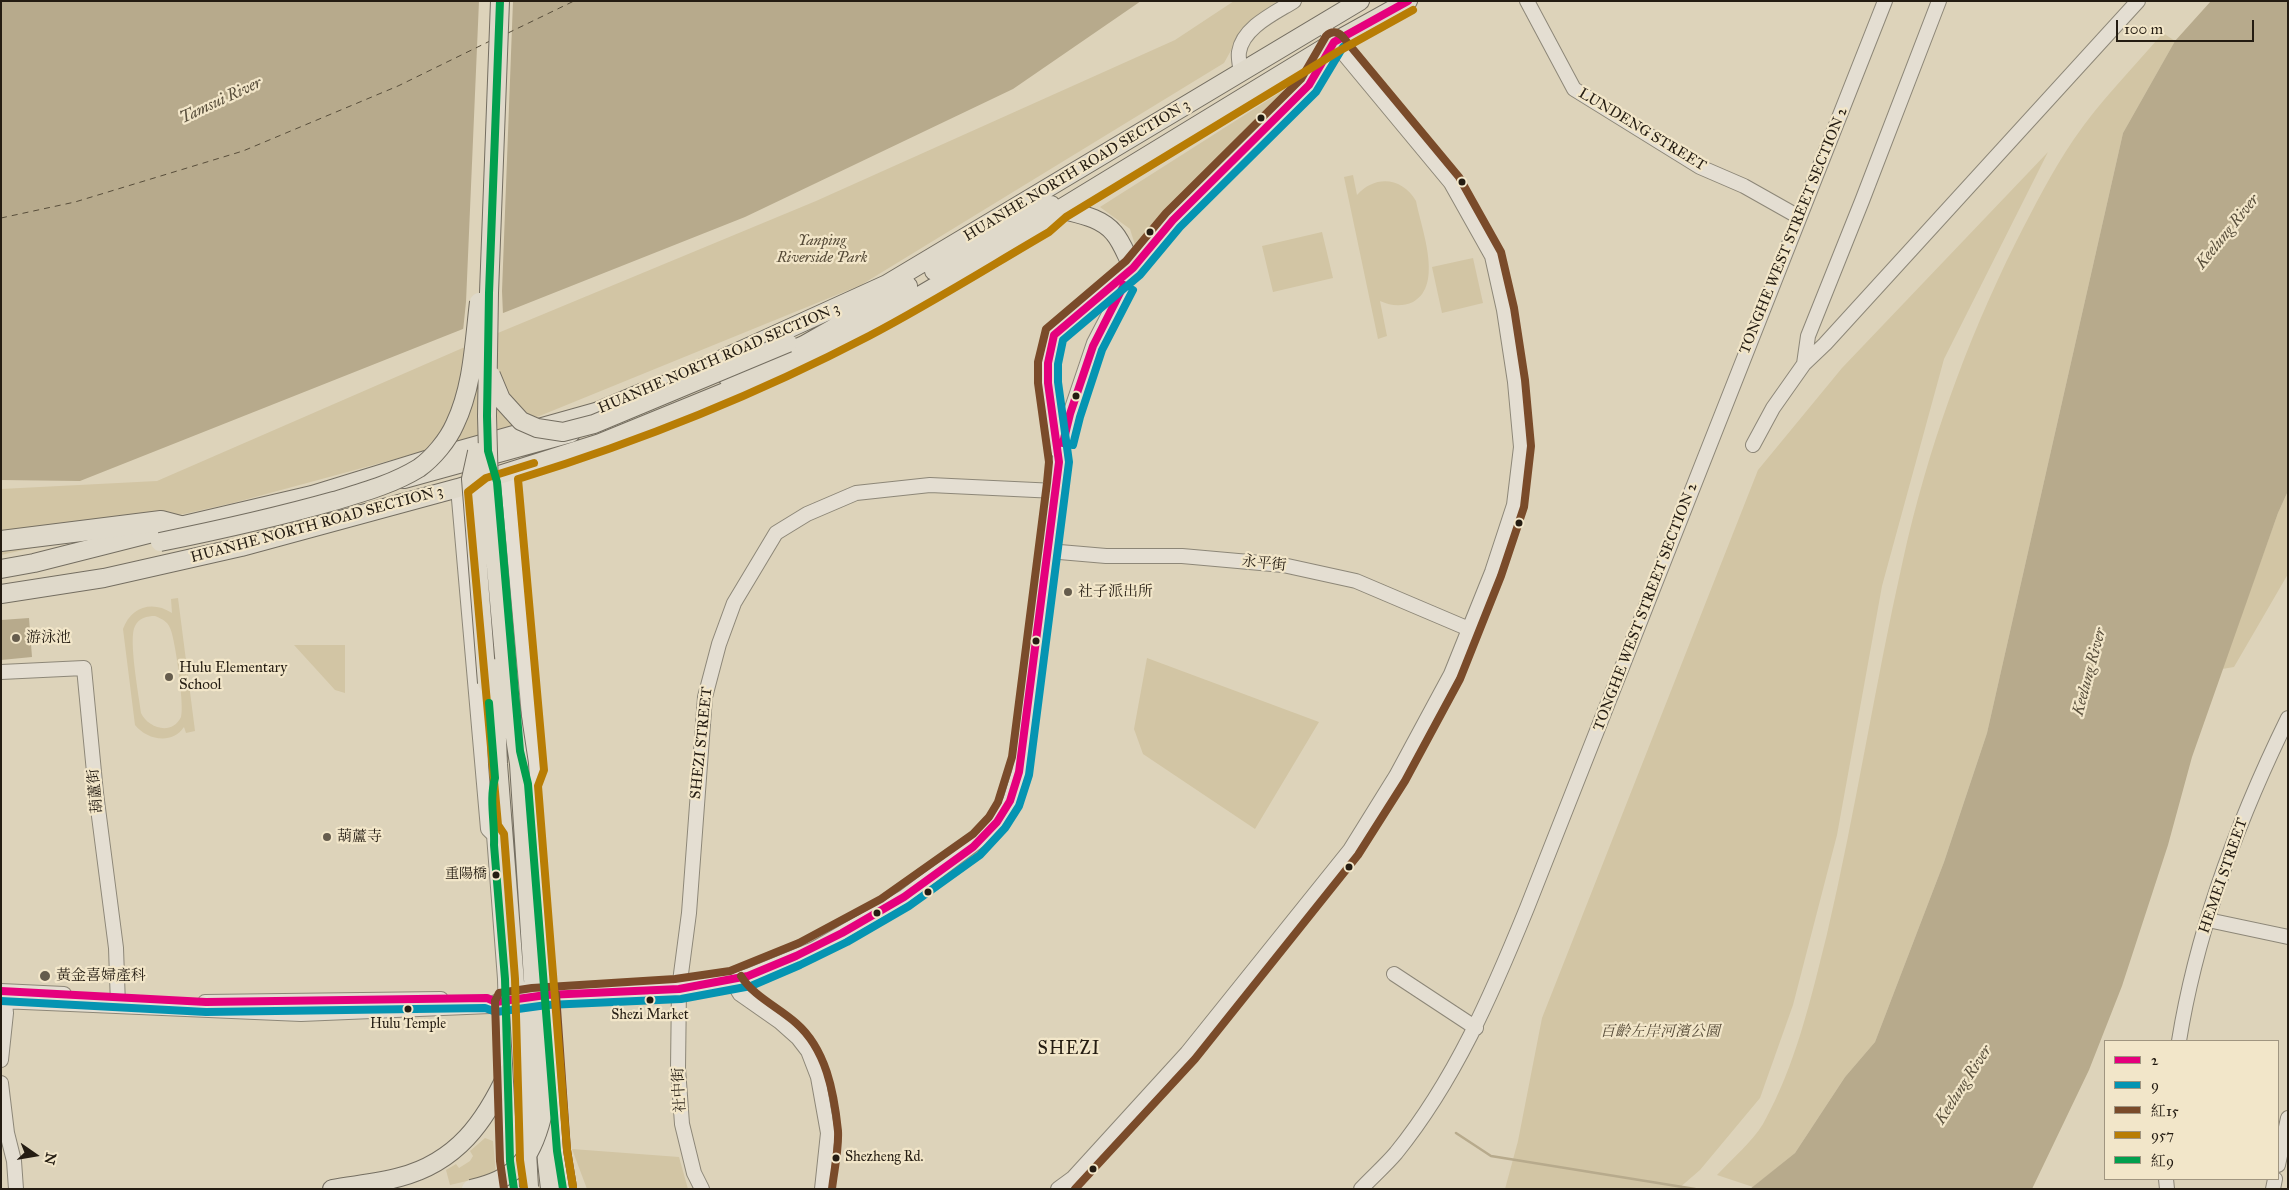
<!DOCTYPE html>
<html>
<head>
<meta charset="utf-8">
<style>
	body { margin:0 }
	#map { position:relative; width:2289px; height:1190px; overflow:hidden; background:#ddd3ba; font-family:"IM FELL Great Primer","Noto Serif TC",serif }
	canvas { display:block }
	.frame { position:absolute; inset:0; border:2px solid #241c12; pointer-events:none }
	.legend { position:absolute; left:2104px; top:1040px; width:175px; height:140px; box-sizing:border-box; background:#f2e6c9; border:1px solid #a09580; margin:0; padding:6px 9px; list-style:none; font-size:15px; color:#241c12 }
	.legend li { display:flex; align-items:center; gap:10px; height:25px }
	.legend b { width:25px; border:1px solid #a09580 }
	.north { position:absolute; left:10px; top:1130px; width:50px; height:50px; -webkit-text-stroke:4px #f2e6c9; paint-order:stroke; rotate:103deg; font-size:14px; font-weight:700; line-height:20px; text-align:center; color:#241c12 }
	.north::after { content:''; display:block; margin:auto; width:18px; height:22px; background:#241c12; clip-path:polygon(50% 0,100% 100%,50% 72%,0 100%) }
	.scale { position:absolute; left:2116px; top:20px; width:138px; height:22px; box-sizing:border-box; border:2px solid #241c12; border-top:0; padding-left:6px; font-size:15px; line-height:18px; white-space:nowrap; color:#241c12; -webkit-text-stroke:4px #f2e6c9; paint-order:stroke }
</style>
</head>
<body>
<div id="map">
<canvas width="2289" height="1190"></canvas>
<div class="frame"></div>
<ul class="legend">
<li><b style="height:6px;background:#e5007d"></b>2</li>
<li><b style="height:6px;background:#0594b2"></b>9</li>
<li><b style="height:6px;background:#7a4b2a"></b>紅15</li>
<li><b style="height:6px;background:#b87d05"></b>957</li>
<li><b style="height:6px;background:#029f4e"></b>紅9</li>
</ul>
<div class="north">N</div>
<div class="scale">100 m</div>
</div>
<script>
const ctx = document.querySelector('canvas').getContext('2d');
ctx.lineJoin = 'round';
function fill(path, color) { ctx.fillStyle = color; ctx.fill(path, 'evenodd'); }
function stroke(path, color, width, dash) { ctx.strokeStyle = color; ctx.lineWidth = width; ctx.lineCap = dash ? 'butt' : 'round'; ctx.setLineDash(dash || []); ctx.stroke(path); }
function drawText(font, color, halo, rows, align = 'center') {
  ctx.font = font + ' "IM FELL Great Primer","Noto Serif TC",serif'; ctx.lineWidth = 4.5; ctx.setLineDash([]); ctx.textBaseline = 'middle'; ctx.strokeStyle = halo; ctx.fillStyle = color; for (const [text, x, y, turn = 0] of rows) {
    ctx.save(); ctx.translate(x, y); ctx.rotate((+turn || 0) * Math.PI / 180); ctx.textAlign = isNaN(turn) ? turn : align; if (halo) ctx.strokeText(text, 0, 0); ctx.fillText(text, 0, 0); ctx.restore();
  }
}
const green = new Path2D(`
	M1234,1H1293L1239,36L1224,63L861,285L510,428L233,503L1,555V489L157,481L481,340L816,201L1175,40Z
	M2163,33L2175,41L2123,133L1987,733L1944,862L1875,1042L1845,1077L1795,1153L1753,1187L1717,1175C1732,1159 1752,1142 1763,1124C1796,1065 1811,998 1827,934C1856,810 1875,684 1903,560C1927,451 1966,342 2016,242C2034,207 2052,171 2074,139C2100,101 2133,68 2163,33Z
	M1298,81L1299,83L1135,245L1130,229L1100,207Z
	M2048,152L1944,359L1882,586L1837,835L1793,1005L1760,1098L1700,1170L1678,1189H1505L1518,1141L1542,1018L1758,470L1842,368Z
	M1353,175L1357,195C1375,175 1402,177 1416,201C1421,228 1444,285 1413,302C1402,307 1391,306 1380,301L1387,336L1378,339L1344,177Z
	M1322,232L1333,278L1273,292L1262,246Z
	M1473,258L1483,303L1442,313L1432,267Z
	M2288,491V574L2234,667L2222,669L2278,513Z
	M178,598L195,731L186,733L184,727C172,745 147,740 135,725L123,629C131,607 152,600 172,613L171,599ZM155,616C162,619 167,621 170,628C175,637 185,708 181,717C172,736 148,728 141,713C139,696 128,638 135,626C139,618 147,616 155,616Z
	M294,645H345V693L335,690Z
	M1147,658L1319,722L1255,829L1143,754L1134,729Z
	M485,1138L493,1141L496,1174L450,1185L446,1170L456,1164L459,1168L470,1161L473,1156L470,1151Z
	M572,1149L679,1157L688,1189H587Z`);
const water = new Path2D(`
	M1,1H1141L1013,89L745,217L80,481L1,480Z
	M2211,1H2288V491L2278,513L2192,757L2168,845L2122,986L2089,1070L2032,1189H1750L1795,1153L1845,1077L1875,1042L1944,862L1987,733L2123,133L2175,41Z
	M29,618L32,657L1,660V620Z`);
const pier = new Path2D(`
	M479,1H513L502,291L503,315L463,331L466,302Z`);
const stream = new Path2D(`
	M1456,1133L1491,1156L1695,1189`);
const ferry = new Path2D(`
	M508,33L574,1
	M1,218L75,202L243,151L398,86L490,41`);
const minor = new Path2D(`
	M1527,1L1574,89L1700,167L1744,186L1799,217
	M1241,72C1240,66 1238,58 1239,52C1243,27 1275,13 1294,1
	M1804,364L1825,344L2138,1
	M1753,445L1773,408L1804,364L1808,336L1862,201L1939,1
	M1058,451L1048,383V363L1054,335L1133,268L1173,220L1309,85L1333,43
	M507,472L534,771L528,784L557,1151L563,1189
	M458,488L488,829L494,835L505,979L510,1161L514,1189
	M1048,551L1106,556H1182L1283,565L1356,581L1469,629
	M1,672L84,668L96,793L116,948L118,1005
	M2208,920L2288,937
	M1394,974L1476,1028
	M732,981L740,994L780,1022L798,1038L808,1051L818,1077L828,1133L822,1189
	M1,991L64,994
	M1,1001L301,1014L490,1006L496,1002L546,995L679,989L732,981L748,976L814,949L904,897L985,836L997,822L1010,801L1019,772L1023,749L1059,462L1070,414L1094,343L1133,268
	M205,1002L441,999
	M2179,1041C2197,929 2238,820 2288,718
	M1,1060L6,1013L4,994
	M1,1083L7,1133L14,1161L16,1189
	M2278,1165L2288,1118
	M2166,1179L2167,1189
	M702,1189L694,1173L682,1124L678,1068L679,989L689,913L705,697L719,644L734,603L776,533L807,514L856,493L930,485L1056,491
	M1058,1189L1073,1178L1187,1053L1350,850L1396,776L1451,674L1492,572L1514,505L1521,447L1515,382L1504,310L1492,256L1451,183L1334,42L1321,23
	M1361,1189C1372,1177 1385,1166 1396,1153C1455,1080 1492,994 1527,908L1885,1
	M2273,1189L2275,1179`);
const major = new Path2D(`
	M1060,209C1078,214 1101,217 1114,233C1122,242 1127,257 1133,268
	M934,271L1051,205
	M728,378L804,345L908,286
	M404,479L571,433
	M1,569L34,563L180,526L312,495L432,458L596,412L646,391L667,384L887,284L1360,1
	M1,594L104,578L241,547L458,488L600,443L764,376L839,340L921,295L1044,223L1060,209L1334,42L1408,1
	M521,967V938
	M542,1117L550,1189
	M332,1189C354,1185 378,1183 400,1177C457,1162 485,1122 508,1072`);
const highway = new Path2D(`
	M1,541L161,521L180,526`);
const majorBridge = new Path2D(`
	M491,375L501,399L521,421L537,428L563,432L594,424L788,343
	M477,452L471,479L487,683
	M160,542C219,530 277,517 334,501C364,492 393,484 419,468C433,458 448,440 455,424C473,386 474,343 479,302
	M494,668L498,764L515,983L518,993L529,1187
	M471,1189C516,1179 531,1160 542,1117L519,764L506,678L489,489L487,416L489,293L500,1`);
const bus1 = new Path2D(`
	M1063,443L1070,414L1093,346L1124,285
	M1,991L206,1002L487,998L496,1002L546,995L679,989L748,976L796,956L842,933L904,897L973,847L997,822L1010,801L1019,772L1059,462L1048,383V363L1054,335L1133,268L1173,220L1309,85L1334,42L1408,1`);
const bus2 = new Path2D(`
	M1073,445L1080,417L1102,350L1133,290
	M1,1001L206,1012L485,1008L496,1012L547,1005L681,999L751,986L800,965L847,942L909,906L980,855L1005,828L1019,806L1029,775L1069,462L1058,382V364L1063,340L1140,275L1180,227L1316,92L1343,47`);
const bus3 = new Path2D(`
	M741,976C753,996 778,1007 796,1023C826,1049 834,1092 838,1131C839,1149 834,1171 832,1189
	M556,994L567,1150L573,1187
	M504,1189L500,1161L495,1001L499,993L532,988L675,979L730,971L799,943L881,899L973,834L989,817L998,802L1012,757L1047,483L1049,462L1038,383V362L1046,329L1126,261L1166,213L1301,79L1326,36C1331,31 1337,31 1342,36L1459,177L1501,252L1514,308L1525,380L1531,446L1524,507L1501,576L1460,679L1405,781L1358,855L1195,1059L1075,1189`);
const bus4 = new Path2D(`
	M573,1187L567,1150L538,786L544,770L518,479C638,442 756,395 869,336C930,304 989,267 1049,232L1066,217L1339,51L1413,10
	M524,1188L520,1160L515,979L504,834L498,825L468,492L486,478L534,463`);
const bus5 = new Path2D(`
	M500,1L489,293L487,416L488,451L497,482L520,751L528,784L557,1151L563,1189
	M489,703L495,778C489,799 495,823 494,845L505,979L510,1161L514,1189`);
const markers = [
	[1261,118,4.5,"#241c12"],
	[1462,182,4.5,"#241c12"],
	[1150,232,4.5,"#241c12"],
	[1076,396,4.5,"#241c12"],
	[1519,523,4.5,"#241c12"],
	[1068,592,5,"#655c4d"],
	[16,638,5,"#655c4d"],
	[1036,641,4.5,"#241c12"],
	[169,677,5,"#655c4d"],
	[327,837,5,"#655c4d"],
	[1349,867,4.5,"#241c12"],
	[496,875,4.5,"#241c12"],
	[928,892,4.5,"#241c12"],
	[877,913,4.5,"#241c12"],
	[45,976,6,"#655c4d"],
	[650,1000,4.5,"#241c12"],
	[408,1009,4.5,"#241c12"],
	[836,1158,4.5,"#241c12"],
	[1093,1169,4.5,"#241c12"]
];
const busNames = [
	["重陽橋",487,875,"right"],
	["Shezi Market",650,1016],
	["Hulu Temple",408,1025],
	["Shezheng Rd.",845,1158,"left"]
];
const streetNames = [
	["LUNDENG STREET",1642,130,31],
	["HUANHE NORTH ROAD SECTION 3",1077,171,-31],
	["TONGHE WEST STREET SECTION 2",1794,231,-68],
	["HUANHE NORTH ROAD SECTION 3",719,359,-23],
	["HUANHE NORTH ROAD SECTION 3",317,525,-15],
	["永平街",1264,564,6],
	["TONGHE WEST STREET SECTION 2",1646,607,-69],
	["SHEZI STREET",702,743,-84],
	["葫蘆街",96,791,-96],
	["HEMEI STREET",2224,876,-71],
	["社中街",680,1090,-93]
];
const parkNames = [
	["Yanping",822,241],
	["Riverside Park",822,258],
	["百齡左岸河濱公園",1660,1032]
];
const poiNames = [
	["社子派出所",1078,592],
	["游泳池",26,638],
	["Hulu Elementary",179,668],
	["School",179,685],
	["葫蘆寺",337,837],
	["黃金喜婦產科",56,976]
];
const waterNames = [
	["Tamsui River",221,101,-25],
	["Keelung River",2228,232,-51],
	["Keelung River",2090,672,-75],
	["Keelung River",1964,1085,-57]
];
const quarterNames = [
	["SHEZI",1069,1050]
];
fill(green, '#d2c5a4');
fill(water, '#b7aa8c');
fill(pier, '#ddd3ba');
stroke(stream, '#b7aa8c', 2.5);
stroke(ferry, '#584e3b', 1, [6, 5]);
stroke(minor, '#8d8778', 16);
stroke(major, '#746e61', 20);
stroke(highway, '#746e61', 22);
stroke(minor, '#e4ded2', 14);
stroke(major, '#dfd9ca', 18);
stroke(highway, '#dfd9ca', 20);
stroke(majorBridge, '#746e61', 20, []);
stroke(majorBridge, '#dfd9ca', 18);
stroke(bus1, '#e5007d', 8);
stroke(bus2, '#0594b2', 8);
stroke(bus3, '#7a4b2a', 8);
stroke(bus4, '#b87d05', 8);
stroke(bus5, '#029f4e', 8);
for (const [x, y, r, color] of markers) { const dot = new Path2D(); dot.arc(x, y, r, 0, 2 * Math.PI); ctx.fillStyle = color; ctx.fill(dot); stroke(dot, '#f2e6c9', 2); }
drawText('14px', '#241c12', '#f2e6c9', busNames);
drawText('15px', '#241c12', '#f2e6c9', streetNames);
drawText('italic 15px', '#564b38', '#f2e6c9', parkNames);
drawText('15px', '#241c12', '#f2e6c9', poiNames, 'left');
drawText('italic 16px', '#584e3b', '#f2e6c9', waterNames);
ctx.letterSpacing = '1px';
drawText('18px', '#241c12', '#f2e6c9', quarterNames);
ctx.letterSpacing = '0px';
</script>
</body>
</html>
